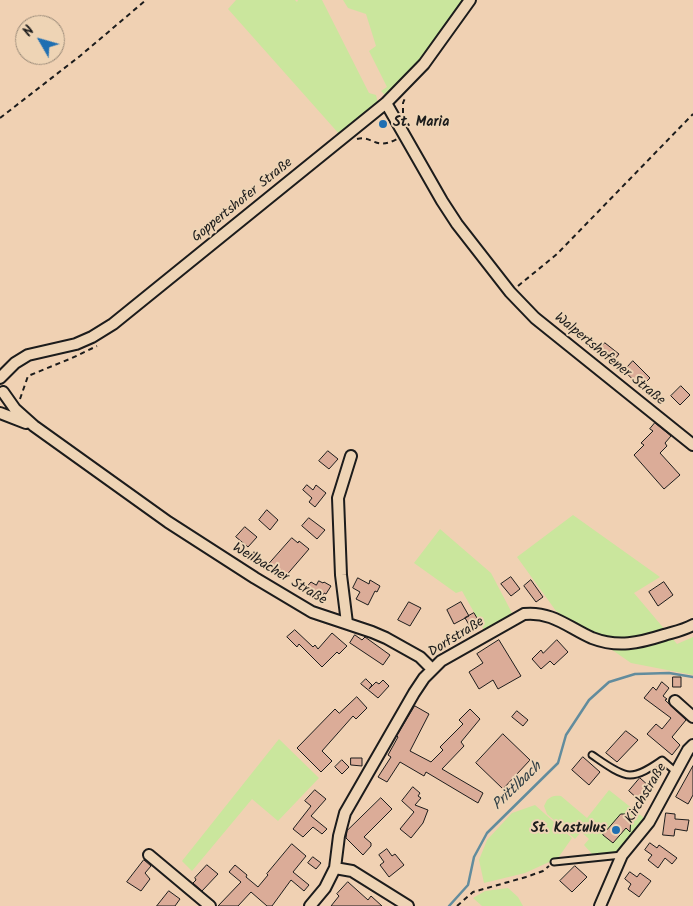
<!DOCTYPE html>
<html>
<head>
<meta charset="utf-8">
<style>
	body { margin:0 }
	#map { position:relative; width:693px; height:906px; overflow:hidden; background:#f0d1b3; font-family:Kalam,sans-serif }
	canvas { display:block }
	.north { position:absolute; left:15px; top:15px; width:50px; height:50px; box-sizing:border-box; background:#eed4b5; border:1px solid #9a8a78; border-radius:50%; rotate:308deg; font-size:14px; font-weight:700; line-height:20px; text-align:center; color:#1c1c1c }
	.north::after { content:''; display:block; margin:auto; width:18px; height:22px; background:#1f6fb2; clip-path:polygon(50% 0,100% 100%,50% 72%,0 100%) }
</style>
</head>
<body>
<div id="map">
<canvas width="693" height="906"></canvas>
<div class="north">N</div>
</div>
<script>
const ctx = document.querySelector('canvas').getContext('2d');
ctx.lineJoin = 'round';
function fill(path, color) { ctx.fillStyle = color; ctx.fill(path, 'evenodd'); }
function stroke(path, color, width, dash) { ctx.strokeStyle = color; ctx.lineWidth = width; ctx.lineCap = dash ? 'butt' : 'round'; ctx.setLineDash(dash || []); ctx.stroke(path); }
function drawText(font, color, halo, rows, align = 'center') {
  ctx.font = font + ' Kalam,sans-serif'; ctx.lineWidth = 4; ctx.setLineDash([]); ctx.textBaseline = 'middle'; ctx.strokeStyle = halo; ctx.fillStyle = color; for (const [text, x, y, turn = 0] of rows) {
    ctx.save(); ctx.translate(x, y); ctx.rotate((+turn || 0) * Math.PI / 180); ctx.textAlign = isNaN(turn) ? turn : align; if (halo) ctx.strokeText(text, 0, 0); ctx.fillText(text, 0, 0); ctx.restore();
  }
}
const green = new Path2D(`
	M236,0H295L297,2L298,0H322L369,93L376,95L378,104L340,135L228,9Z
	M343,0H465L421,61L389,96L385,95L381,91L387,87L369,51L376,46L366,14L348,8Z
	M573,515L660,577L634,593L677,644L693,637V675L631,663L556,611L517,557Z
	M440,529L491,573L512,613L484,630L462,591L456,593L414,563Z
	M279,739L319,778L278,821L252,799L192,871L182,861Z
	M609,790L648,821L622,854L593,855L584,845L589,839L581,832L575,839L547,814L544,806L547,800C551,796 555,795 561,796L587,818Z
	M535,805L572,838L558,858L525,873L484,883L479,860L487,840L512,813Z
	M508,888L518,897L523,906H482L473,898L485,891Z`);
const stream = new Path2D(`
	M449,906L468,885L474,857L487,833L558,763L566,735L589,700L609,682L635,674L669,673L693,677`);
const building = new Path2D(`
	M605,343L619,354L612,363L598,351Z
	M633,361L650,378L641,387L624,371Z
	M681,386L690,395L680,405L671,396Z
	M655,423L671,436L665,443L667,446L660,453L680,475L664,489L634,455L644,445L641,443L653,431L650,429Z
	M328,451L338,459L329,469L319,461Z
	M307,485L313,490L316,485L326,493L315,507L309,502L312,498L303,490Z
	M267,510L278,520L270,530L259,520Z
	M309,518L325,530L317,539L302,526Z
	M245,527L257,537L248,547L236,537Z
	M292,538L298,543L299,541L309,549L284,578L269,564Z
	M511,577L520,589L511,596L501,584Z
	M358,578L369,584L370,580L380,586L377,592L375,591L368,605L356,599L360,592L353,588Z
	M531,580L543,597L536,602L524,586Z
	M319,581L323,583L324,582L331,586L326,594L324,593L319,601L303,591L311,582L316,585Z
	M664,582L673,595L658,606L649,592Z
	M409,602L421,608L410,626L398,620Z
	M461,602L469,616L454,624L447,610Z
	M474,613L480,623L471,628L465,618Z
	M295,630L313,647L315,645L318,649L332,633L347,646L339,654L337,652L322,667L299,644L297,647L287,637Z
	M355,635L362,640L365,637L390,655L383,665L350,643Z
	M499,640L521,676L498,689L493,680L479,689L469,672L483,663L477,654Z
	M557,640L568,652L554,665L550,661L541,669L532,659L541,650L543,653Z
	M673,677H681V687H673Z
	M366,679L372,685L369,689L376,682L379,684L383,680L389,686L378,698L361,684Z
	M662,682L669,688L663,696L667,699L665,700L686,720L672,737L680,745L672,755L647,734L656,724L662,729L671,718L644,698L653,687L656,690Z
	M357,697L367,708L356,719L353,716L322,751L332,761L321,772L297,748L335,709L339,713Z
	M415,706L429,714L410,751L431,762L443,750L440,747L463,724L459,720L470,709L480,719L461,742L464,746L442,769L483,793L478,803L426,772L424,776L400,762L387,782L378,777L391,757L388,755L398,737L397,736Z
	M517,711L528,720L523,726L512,717Z
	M626,731L638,740L617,762L606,753Z
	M503,734L530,760L503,789L476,763Z
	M583,757L600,772L589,785L572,770Z
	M351,758H362V766L351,765Z
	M342,760L349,767L342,774L335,767Z
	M693,766V795L688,804L676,797Z
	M640,778L650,787L639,800L629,791Z
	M413,787L420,793L418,796L421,798L415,805L428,810L423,823L411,838L400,829L414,812L402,801Z
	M315,790L326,799L311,816L327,829L322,834L313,827L303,837L293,829L311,806L305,801Z
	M381,798L392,809L364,837L371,843V846L363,855L346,838L347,831Z
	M666,813L675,814V819L689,820L687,831L675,829L674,836L663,835Z
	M621,814H627L631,817L630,832L626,828L613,843L603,835Z
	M650,843L657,848L659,845L677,858L672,864L665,858L658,868L648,860L652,855L645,850Z
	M292,844L306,856L293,872L309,885L304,891L291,880L272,906H267L251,892L238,906H218L241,882L229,872L235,865L247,875L246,877L258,887L268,875L267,874Z
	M387,849L392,856L395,854L404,865L389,877L380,865L384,862L379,855Z
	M313,857L321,863L316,869L308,863Z
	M144,860L151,866L145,873L150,879L141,891L127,882Z
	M207,865L218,874L202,891L193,883L196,880L195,878Z
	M575,866L587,877L572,892L560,881Z
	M630,872L637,877L640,873L651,881L639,897L628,889L631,884L625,879Z
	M348,882L368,900L371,896L382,906H331L339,896L337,894Z
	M169,891L180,899L175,906H157Z`);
const path = new Path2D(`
	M403,113V103L405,98
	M0,118L80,56L146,0
	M357,139C373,135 375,151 397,139
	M518,286L557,254L693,114
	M20,399L28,376L72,358L97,346
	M457,906L473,892L526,877L543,871L549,866`);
const service = new Path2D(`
	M592,755C601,761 619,775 630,775C641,775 653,766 662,760L676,772
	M554,862L622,855`);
const minor = new Path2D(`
	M386,103L442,201L457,224L510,292L535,318L693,445
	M0,378L15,363L28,355L76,344L92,337L113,324L386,103L424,64L470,0
	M3,392L15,409L34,426L168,522L255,578L312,612L372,632L386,638L420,657L432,669
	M0,413L26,423
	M347,623L341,575L338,498L351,456
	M675,701L693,717
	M149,855L210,906
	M335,868L352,871L408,906
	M310,906L325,888L335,868L339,836L345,813L414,693L424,678L441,661L524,614C552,611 569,628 592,638C618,648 639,643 664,635C674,632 684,630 693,625
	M600,906L622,855L649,822L688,750L693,745`);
const markers = [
	[383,124,5,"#1f6fb2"],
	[616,830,5,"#1f6fb2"]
];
const poiNames = [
	["St. Maria",393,124],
	["St. Kastulus",606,830,"right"]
];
const streetNames = [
	["Goppertshofer Straße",243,201,-39],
	["Walpertshofener Straße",609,360,39],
	["Weilbacher Straße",279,575,31],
	["Dorfstraße",457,638,-32],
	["Kirchstraße",647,794,-59]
];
const waterNames = [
	["Prittlbach",518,787,-44]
];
fill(green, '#cae69d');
stroke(stream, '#628c9d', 2.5);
fill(building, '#dbac98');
stroke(building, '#1c1c1c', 1);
stroke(service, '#1c1c1c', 9);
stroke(minor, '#1c1c1c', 14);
stroke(path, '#1c1c1c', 2, [5, 4]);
stroke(service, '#eed4b5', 5);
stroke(minor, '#eed4b5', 10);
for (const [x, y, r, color] of markers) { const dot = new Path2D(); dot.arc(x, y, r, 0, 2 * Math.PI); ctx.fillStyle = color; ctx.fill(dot); stroke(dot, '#eed4b5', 2); }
drawText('bold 14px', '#1c1c1c', '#eed4b5', poiNames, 'left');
drawText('14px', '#1c1c1c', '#eed4b5', streetNames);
drawText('italic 15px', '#334147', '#eed4b5', waterNames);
</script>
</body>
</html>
